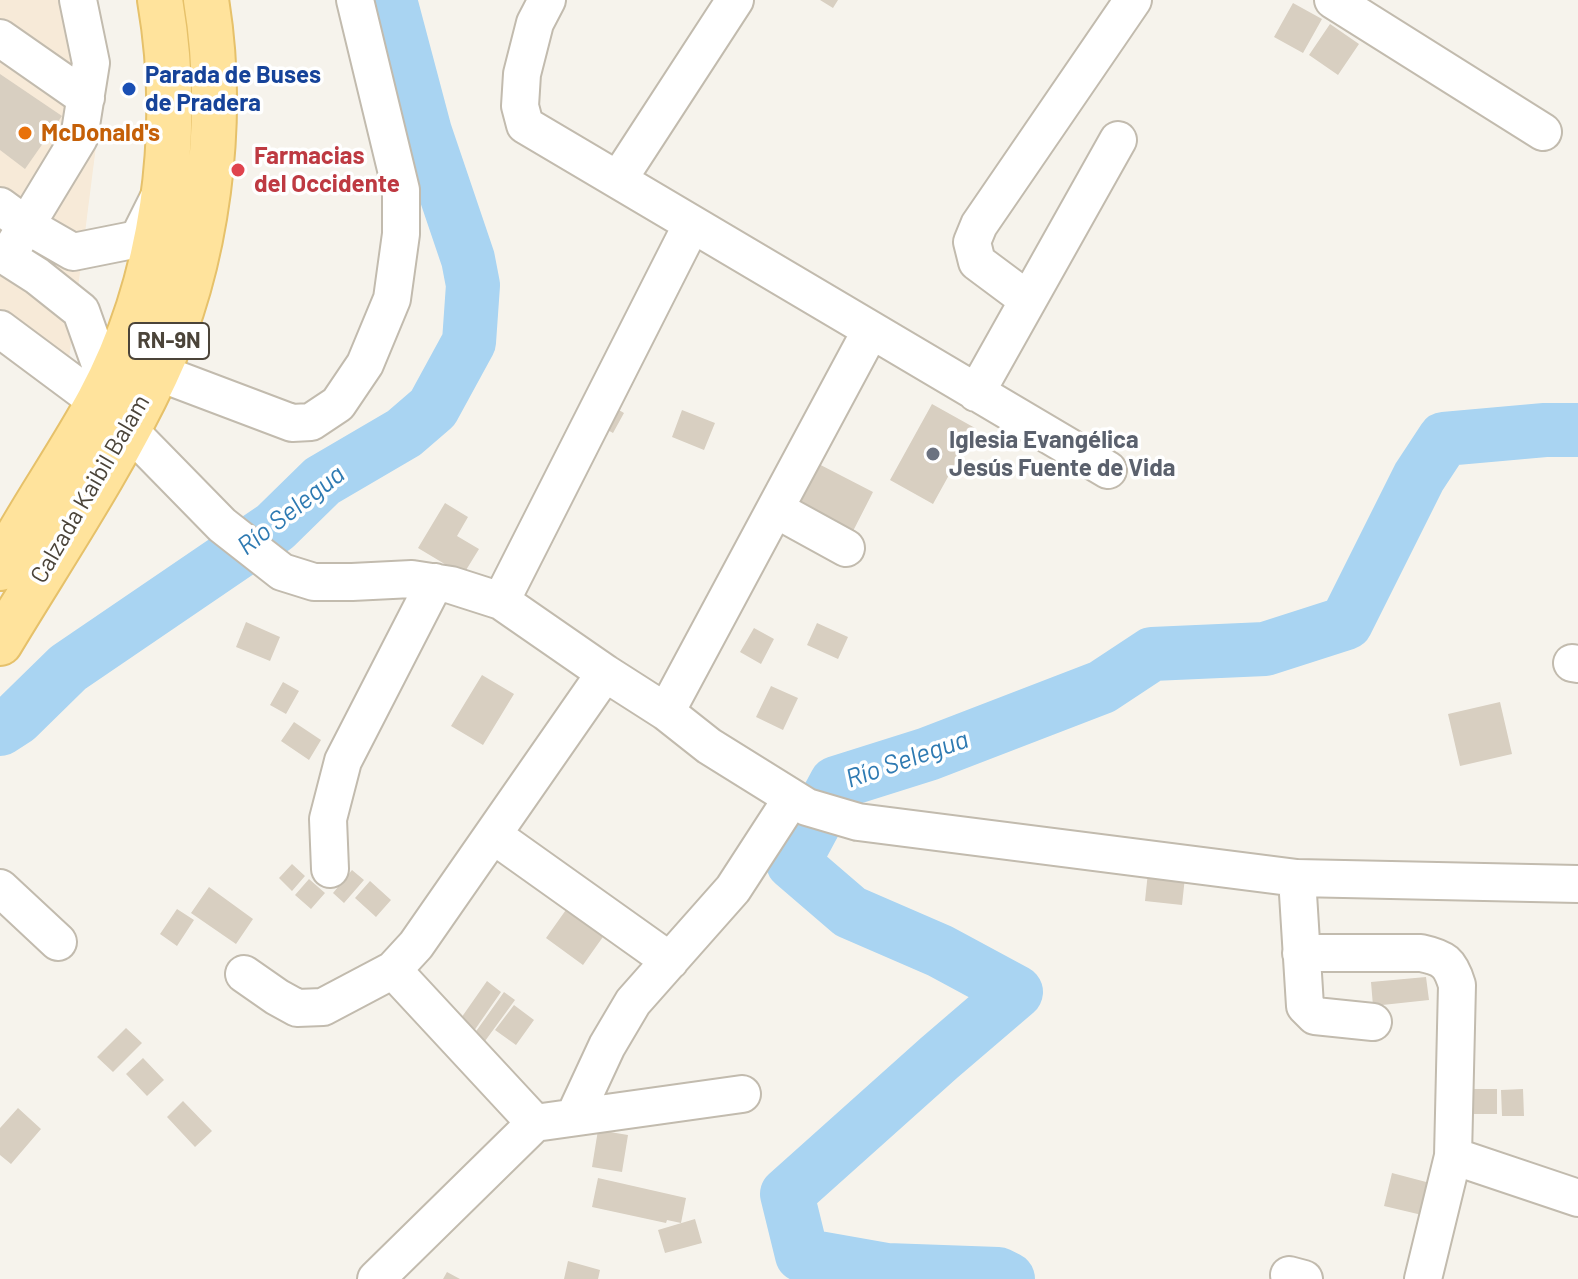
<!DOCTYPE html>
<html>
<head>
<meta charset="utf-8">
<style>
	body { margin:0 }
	canvas { display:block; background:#f6f3ec }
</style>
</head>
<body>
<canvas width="1578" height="1279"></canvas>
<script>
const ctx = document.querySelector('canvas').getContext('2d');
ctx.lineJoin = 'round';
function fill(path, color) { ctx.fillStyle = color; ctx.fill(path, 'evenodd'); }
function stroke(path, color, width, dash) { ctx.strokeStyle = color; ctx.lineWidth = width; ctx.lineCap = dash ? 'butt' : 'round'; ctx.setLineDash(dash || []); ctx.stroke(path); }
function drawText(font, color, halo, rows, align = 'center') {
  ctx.font = font + ' Barlow,sans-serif'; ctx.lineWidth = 7; ctx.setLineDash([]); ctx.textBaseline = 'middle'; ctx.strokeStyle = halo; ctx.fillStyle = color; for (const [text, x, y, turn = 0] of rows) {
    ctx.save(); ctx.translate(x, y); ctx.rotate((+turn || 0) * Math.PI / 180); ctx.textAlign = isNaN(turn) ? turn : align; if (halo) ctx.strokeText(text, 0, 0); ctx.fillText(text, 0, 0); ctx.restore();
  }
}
const commercial = new Path2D(`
	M0,0H98L105,75L68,367L0,318Z`);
const river = new Path2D(`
	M0,729L17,718L68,668L275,527L322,481L404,433L433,408L469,342L473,285L468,259L425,132L390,0
	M1008,1279L998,1274L887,1270L802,1255L787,1194L939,1058L1016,992L940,951L850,912L793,863L836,783L928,754L1102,687L1152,654L1265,649L1346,623L1419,477L1444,439L1545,430H1578`);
const building = new Path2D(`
	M820,0H838L833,8Z
	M1293,3L1322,19L1303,53L1274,37Z
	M1330,24L1359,44L1338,75L1309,55Z
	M0,74L62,116L25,169L0,150Z
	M607,403L624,413L613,433L595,423Z
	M932,404L975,428L933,504L890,480Z
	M682,410L715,423L704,450L672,437Z
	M809,459L873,492L851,535L787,501Z
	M445,503L468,517L457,536L479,549L463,575L418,548Z
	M246,622L280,637L270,661L236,647Z
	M817,623L848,637L838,659L807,645Z
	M754,628L774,639L761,664L740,652Z
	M482,675L514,694L483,745L451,726Z
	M283,682L299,691L286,714L270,705Z
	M771,686L798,698L783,730L756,717Z
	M1500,702L1512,754L1460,766L1448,714Z
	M294,722L321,740L309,760L281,741Z
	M292,864L305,876L292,891L279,878Z
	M352,870L364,880L344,903L333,893Z
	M1148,872L1185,877L1182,905L1145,901Z
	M309,879L325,893L311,909L295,895Z
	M370,881L391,900L376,917L355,898Z
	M209,887L253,919L236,944L191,913Z
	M568,907L605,934L583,965L546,938Z
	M177,909L194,920L177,946L160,934Z
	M1426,977L1429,1000L1373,1006L1371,982Z
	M487,981L501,992L467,1041L452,1031Z
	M504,992L515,1000L477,1052L467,1044Z
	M514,1005L534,1020L516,1045L495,1030Z
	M126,1028L142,1043L113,1072L97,1057Z
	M143,1058L164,1080L147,1096L126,1074Z
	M1464,1089H1497V1114H1465Z
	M1523,1089L1524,1116H1502L1501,1090Z
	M183,1101L212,1131L195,1147L167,1117Z
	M18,1108L41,1129L11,1164L0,1155V1128Z
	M598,1130L628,1135L622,1172L592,1167Z
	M1392,1173L1430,1183L1422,1215L1384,1206Z
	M598,1178L686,1198L681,1223L667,1220L666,1223L592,1207Z
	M695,1219L702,1243L665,1253L658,1230Z
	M568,1261L600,1270L598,1279H564Z
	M447,1272L460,1279H443Z`);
const minor = new Path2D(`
	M78,0L91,63L79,138L7,257L37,276L81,311L107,384
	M547,0L535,23L522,74L520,106L525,125L1108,470
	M1333,0L1543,132
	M0,38L86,98
	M618,180L735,0
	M0,206L26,225L73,252L138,239L158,199
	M1028,300L977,262L972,242L979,225L1133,0
	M0,329L98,402L128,429L222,525L282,572L314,582H352L412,579L451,585L501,601L605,673L666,712L709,746L807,807L858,822L1297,878L1578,884
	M157,372L292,423L311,422L338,404L365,364L392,299L401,234V190L355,0
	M976,393L1118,140
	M775,509L846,548
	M501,601L692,224
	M1572,663L1578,664
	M666,712L871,330
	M493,835L670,961
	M330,869L328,819L343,761L435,582
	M1297,878L1305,1006L1315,1016L1373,1022
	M0,888L58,942
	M1301,953H1421C1444,958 1450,962 1457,985L1453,1156L1423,1279
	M393,970L535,1123
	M244,974L277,997L297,1008L323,1007L393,970L416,945L605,673
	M574,1117L607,1046L633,1002L733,889L792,798
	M1453,1156L1578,1198
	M1289,1275L1304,1279
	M376,1279L535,1123L742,1094`);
const major = new Path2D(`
	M0,568C30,511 68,458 99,401C163,282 183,133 160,0
	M0,643C53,555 112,468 156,374C208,264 226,121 206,0`);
const markers = [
	[129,89,8,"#1a4fb4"],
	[25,133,8,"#e8710a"],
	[238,170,8,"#e0444e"],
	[933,454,8,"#6b7280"]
];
const shields = [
	[169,341,80]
];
const shieldNames = [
	["RN-9N",169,341]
];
const transitNames = [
	["Parada de Buses",145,75],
	["de Pradera",145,103]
];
const foodNames = [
	["McDonald's",41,133]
];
const healthNames = [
	["Farmacias",254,156],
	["del Occidente",254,184]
];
const worshipNames = [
	["Iglesia Evangélica",949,440],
	["Jesús Fuente de Vida",949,468]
];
const streetNames = [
	["Calzada Kaibil Balam",90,489,-60]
];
const waterNames = [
	["Río Selegua",291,510,-38],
	["Río Selegua",907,759,-19]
];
fill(commercial, '#f7ead8');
stroke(river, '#a9d4f2', 54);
fill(building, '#d8cfc1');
stroke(minor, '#c2bbae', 40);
stroke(major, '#e6c16a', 48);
stroke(minor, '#fff', 36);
stroke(major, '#ffe39c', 44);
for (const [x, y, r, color] of markers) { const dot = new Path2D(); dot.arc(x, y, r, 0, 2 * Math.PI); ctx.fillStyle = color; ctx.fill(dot); stroke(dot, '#fff', 3); }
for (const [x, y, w] of shields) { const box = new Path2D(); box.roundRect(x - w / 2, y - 18, w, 36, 6); ctx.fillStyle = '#fff'; ctx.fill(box); stroke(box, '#4b4439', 2); }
drawText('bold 22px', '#4b4439', null, shieldNames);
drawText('bold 24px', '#164399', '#fff', transitNames, 'left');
drawText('bold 24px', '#c56008', '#fff', foodNames, 'left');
drawText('bold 24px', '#be3a42', '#fff', healthNames, 'left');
drawText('bold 24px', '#5b616d', '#fff', worshipNames, 'left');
drawText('24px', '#4b4439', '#fff', streetNames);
drawText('italic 26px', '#2e7ab2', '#fff', waterNames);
</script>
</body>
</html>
